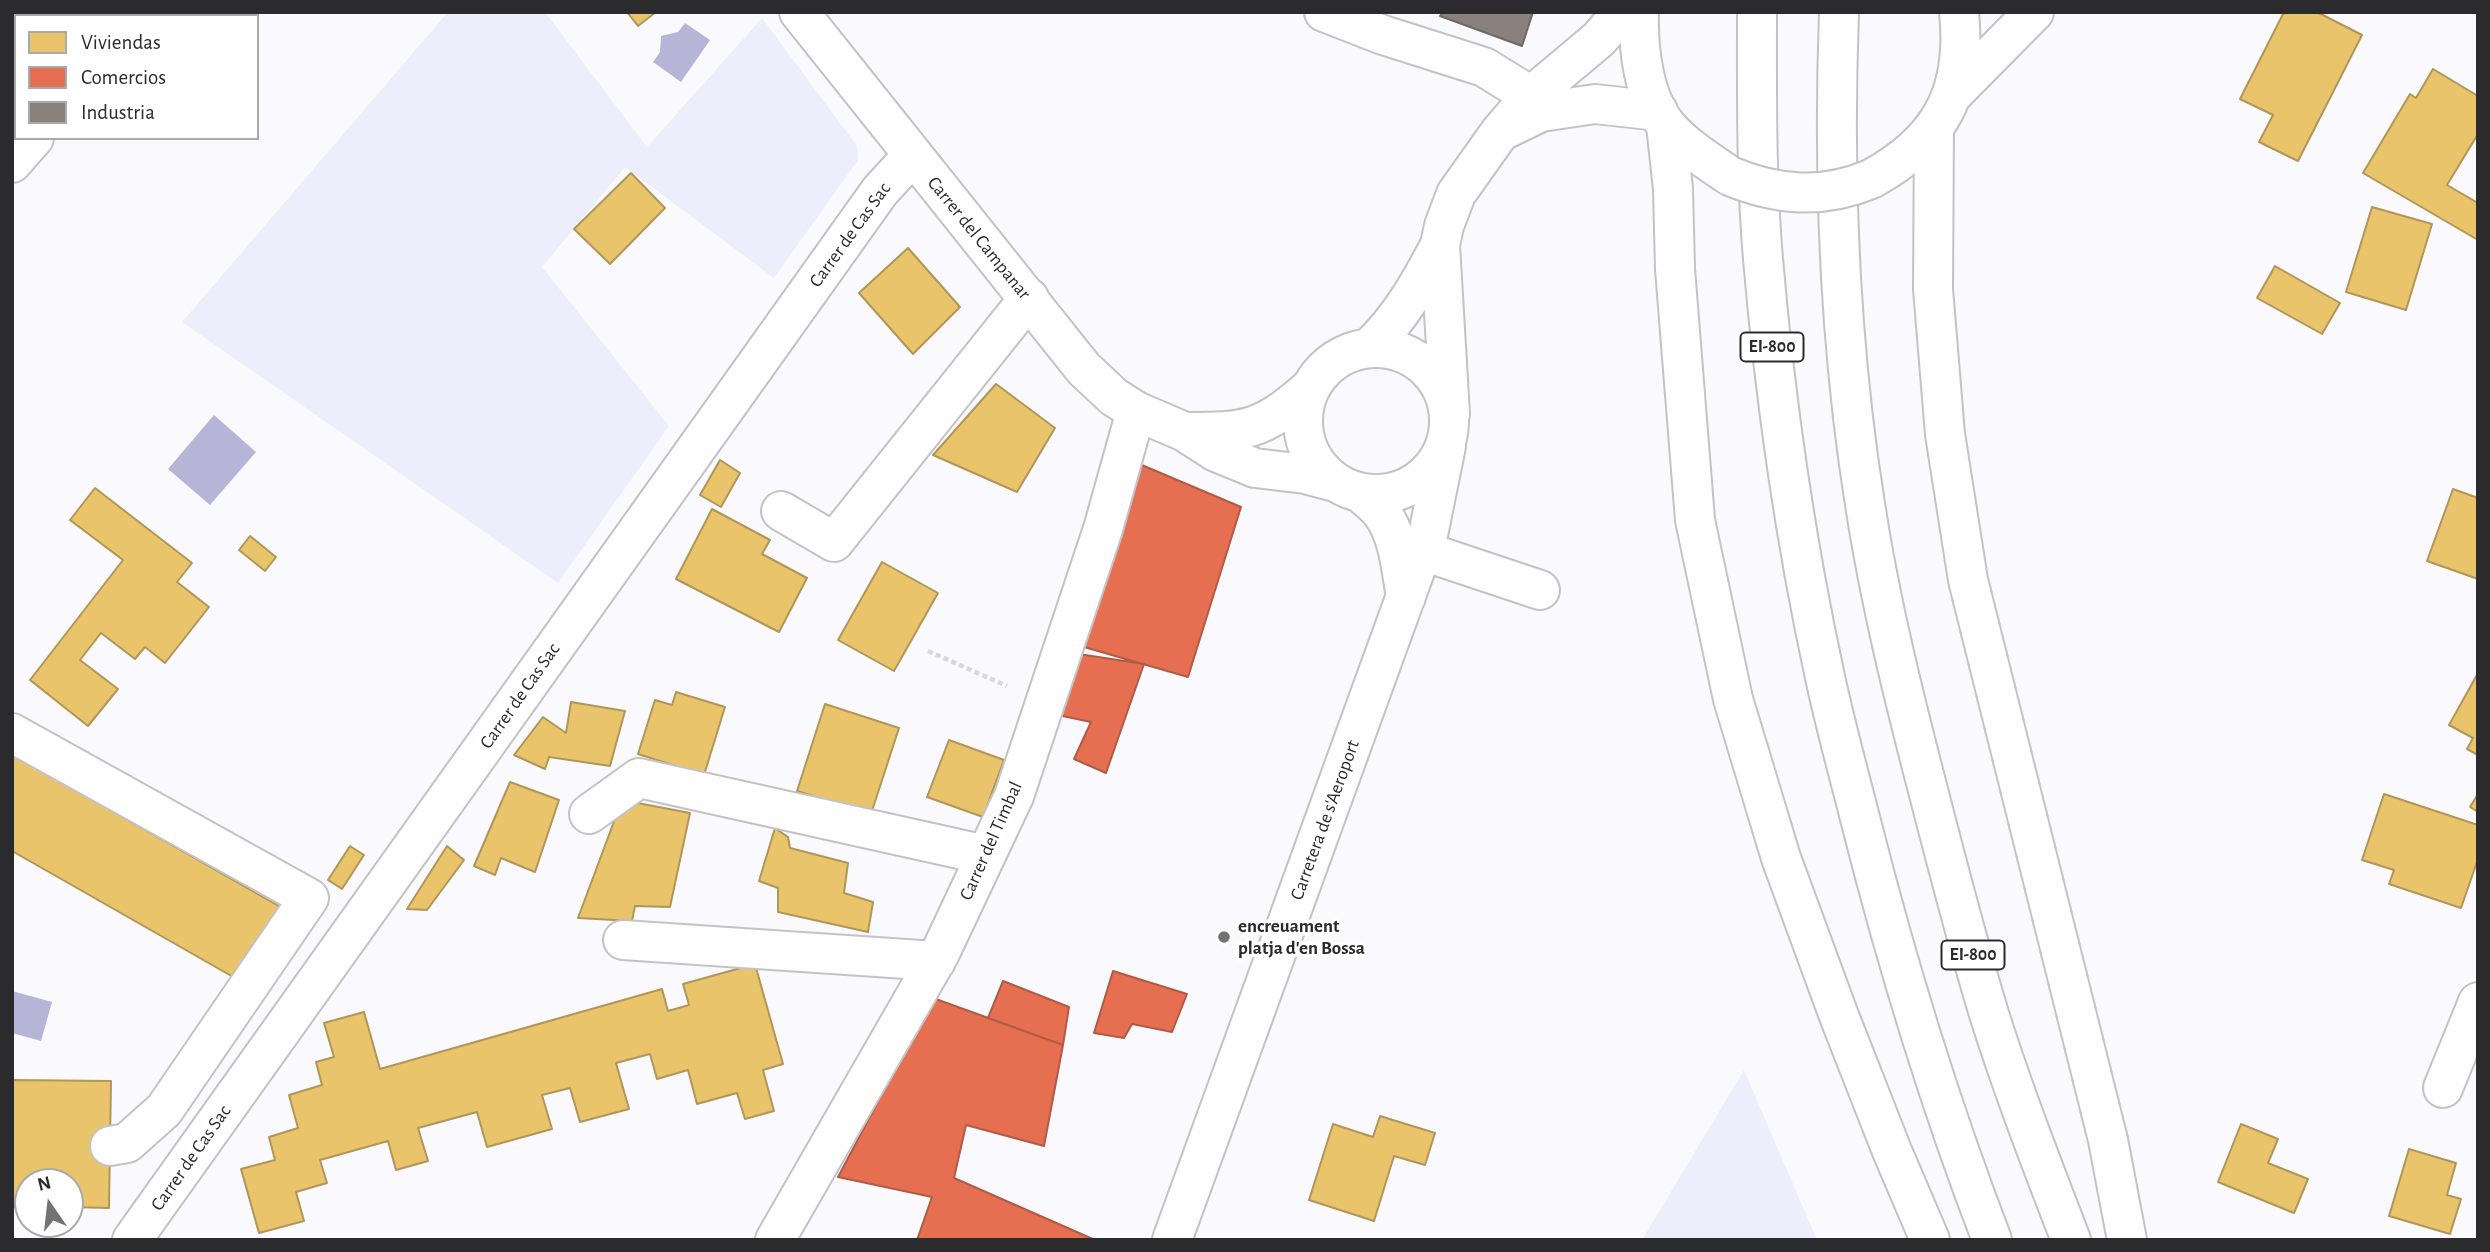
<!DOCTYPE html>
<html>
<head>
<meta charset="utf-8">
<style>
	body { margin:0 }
	#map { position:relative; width:2490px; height:1252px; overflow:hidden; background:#fafafe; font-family:"Alegreya Sans",sans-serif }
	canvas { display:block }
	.frame { position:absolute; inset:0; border:14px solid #2b2b2e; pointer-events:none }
	.legend { position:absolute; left:14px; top:14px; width:245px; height:126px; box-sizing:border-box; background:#fff; border:2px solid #aaaaab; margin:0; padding:9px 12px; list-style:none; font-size:21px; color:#2b2b2e }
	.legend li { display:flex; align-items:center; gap:14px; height:35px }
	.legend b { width:35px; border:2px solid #aaaaab }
	.north { position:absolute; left:14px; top:1168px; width:70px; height:70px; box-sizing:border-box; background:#fff; border:2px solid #aaaaab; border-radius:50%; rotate:346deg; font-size:19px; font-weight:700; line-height:28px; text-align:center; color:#2b2b2e }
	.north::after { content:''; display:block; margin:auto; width:24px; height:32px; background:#737377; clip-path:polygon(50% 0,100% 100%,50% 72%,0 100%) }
</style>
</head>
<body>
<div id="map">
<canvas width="2490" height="1252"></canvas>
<div class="frame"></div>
<ul class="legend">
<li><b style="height:19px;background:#e9c46a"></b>Viviendas</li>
<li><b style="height:19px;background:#e76f51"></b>Comercios</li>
<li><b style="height:19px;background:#8a817c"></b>Industria</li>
</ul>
<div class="north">N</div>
</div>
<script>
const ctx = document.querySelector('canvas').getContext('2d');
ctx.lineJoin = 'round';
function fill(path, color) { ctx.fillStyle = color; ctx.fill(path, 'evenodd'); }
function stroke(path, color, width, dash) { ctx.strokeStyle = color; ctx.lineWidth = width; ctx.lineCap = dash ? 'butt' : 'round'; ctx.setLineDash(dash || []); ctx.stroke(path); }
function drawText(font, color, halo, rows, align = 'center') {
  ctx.font = font + ' "Alegreya Sans",sans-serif'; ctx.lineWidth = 7; ctx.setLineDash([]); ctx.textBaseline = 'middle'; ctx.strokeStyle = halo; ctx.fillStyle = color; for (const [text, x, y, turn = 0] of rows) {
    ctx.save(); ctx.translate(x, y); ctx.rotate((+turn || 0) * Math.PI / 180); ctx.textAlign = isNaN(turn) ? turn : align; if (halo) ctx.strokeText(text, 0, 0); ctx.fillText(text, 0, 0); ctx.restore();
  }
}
const green = new Path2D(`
	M448,12H545L647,147L762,18L857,146L858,160L774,278L625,167L542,267L669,426L558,583L182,322Z
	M1744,1070L1817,1240H1642Z`);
const water = new Path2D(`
	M685,23L710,40L681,82L653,62L660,52L661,36L678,32Z
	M214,415L256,452L210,505L168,469Z
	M12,991L52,1002L41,1041L12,1033Z`);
const homes = new Path2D(`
	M627,12H656L638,26Z
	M2284,12H2317L2362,35L2298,161L2259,142L2273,115L2240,99Z
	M2433,69L2478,96V134L2447,185L2478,203V240L2363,173L2410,94L2416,98Z
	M631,173L665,208L610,264L574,229Z
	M2372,207L2432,224L2406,310L2346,292Z
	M908,248L960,307L913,354L859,293Z
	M2275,266L2340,303L2322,334L2257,298Z
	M996,384L1055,428L1017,492L933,455Z
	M720,460L740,473L721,507L700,495Z
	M95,488L192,563L177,582L209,607L165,663L145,647L135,659L101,633L80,660L118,689L88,726L30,680L123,560L70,520Z
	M2453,489L2478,498V579L2427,561Z
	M712,509L770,540L762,554L807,578L779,632L676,579Z
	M250,536L276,557L265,571L239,550Z
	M882,562L938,593L894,671L838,640Z
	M2478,673V755L2467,749L2473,738L2449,725Z
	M676,692L725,707L704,775L638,754L655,700L672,705Z
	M571,702L625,711L610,766L549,757L545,769L514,755L543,717L566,733Z
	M825,704L899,728L871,814L797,791Z
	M949,740L1004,760L983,817L927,797Z
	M12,754L291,913L249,986L12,851Z
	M510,782L559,800L535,872L501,858L495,875L474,866Z
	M2384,794L2478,825V859L2461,908L2389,884L2394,870L2362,860Z
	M2478,794V812L2470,807Z
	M622,800L690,813L670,907L635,906L632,921L578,918Z
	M775,828L788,837L790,848L848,863L844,893L873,902L868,932L778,912V888L759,881Z
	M350,846L364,855L342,889L328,880Z
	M447,846L464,860L427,910L407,909Z
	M755,964L783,1064L763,1070L774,1111L745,1119L737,1093L697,1104L688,1070L657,1079L650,1054L616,1063L629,1109L580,1122L570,1088L542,1095L552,1129L487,1147L477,1112L418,1128L428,1161L396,1170L388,1141L320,1160L327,1183L296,1192L304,1221L259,1233L241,1169L275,1160L269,1137L298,1128L289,1095L322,1085L316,1062L334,1057L324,1023L364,1012L380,1069L662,989L668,1011L689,1005L683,984Z
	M12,1080L111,1081L109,1208L70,1207V1182H28V1207H12Z
	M1380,1116L1435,1133L1425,1165L1394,1156L1374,1221L1309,1200L1333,1124L1373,1137Z
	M2241,1124L2278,1139L2268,1163L2308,1179L2294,1213L2218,1182Z
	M2409,1149L2456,1163L2447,1195L2461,1199L2450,1234L2389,1216Z`);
const shops = new Path2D(`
	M1137,463L1241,507L1188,677L1084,647Z
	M1072,653L1144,664L1106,773L1074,759L1091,722L1053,714Z
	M1113,971L1187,994L1172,1032L1132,1024L1124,1038L1094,1033Z
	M1003,981L1069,1007L1063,1045L988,1018Z
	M933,998L1063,1045L1044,1146L966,1125L954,1178L1095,1240H917L932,1197L838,1177Z`);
const industry = new Path2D(`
	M1443,12H1533L1522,46L1440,16Z`);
const path = new Path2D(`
	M928,651L1007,686`);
const minor = new Path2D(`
	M1324,12L1383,35L1484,67L1531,96
	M141,16L145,12
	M1954,93L2034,12
	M12,163L34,138
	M781,511L834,542L1029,298
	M1423,551L1540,590
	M12,733L309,898L164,1110L127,1143L110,1146
	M589,814L639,778L986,855
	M623,940L936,961
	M2443,1088L2478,1002
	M132,1240L880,191L912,156
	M775,1240L940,953L1014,796L1103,529L1136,411`);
const major = new Path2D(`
	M799,12L1084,369L1114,397L1136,411L1185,432L1216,452L1255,468L1305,474L1331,481
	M1639,12C1638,48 1643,97 1667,126C1684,146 1708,161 1730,176
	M1508,128L1541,112L1595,104L1658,111
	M1871,179C1941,141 1967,91 1959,12
	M1303 421a73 73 0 1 1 146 0a73 73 0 1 1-146 0Z
	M1369,348C1400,319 1420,283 1440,245
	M1450,414L1440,245L1444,226L1456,194L1500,132L1531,96L1599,39L1622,12
	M1185,432C1246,432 1261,431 1308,390
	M1361,493C1367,499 1376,505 1381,512C1399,535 1401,570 1406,597
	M1172,1240L1428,535L1446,446`);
const highway = new Path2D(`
	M1757,12C1757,94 1756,177 1763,259C1775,399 1795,539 1825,677C1835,724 1848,771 1860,818C1896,961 1939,1102 1992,1240
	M1839,12C1833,176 1839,342 1865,504C1880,602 1904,698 1929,794C1948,868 1967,941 1989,1014C2013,1090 2042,1165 2071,1240
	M1666,125L1673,189L1675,269L1695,520L1733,699L1781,858L1839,1016L1892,1151L1930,1240
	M1934,128L1933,289L1945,434L1968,580L2108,1140L2127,1240`);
const majorBridge = new Path2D(`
	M1730,176C1778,196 1823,199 1871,179`);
const markers = [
	[1224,937,7,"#737377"]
];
const shields = [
	[1772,347,63],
	[1973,955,63]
];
const shieldNames = [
	["EI-800",1772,347],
	["EI-800",1973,955]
];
const streetNames = [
	["Carrer de Cas Sac",850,235,-54],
	["Carrer del Campanar",979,238,51],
	["Carrer de Cas Sac",520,696,-55],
	["Carretera de s'Aeroport",1325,820,-70],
	["Carrer del Timbal",991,841,-66],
	["Carrer de Cas Sac",191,1158,-55]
];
const poiNames = [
	["encreuament",1238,926],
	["platja d'en Bossa",1238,948]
];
fill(green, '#ededfc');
fill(water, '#b7b5d7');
fill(homes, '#e9c46a');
stroke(homes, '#b09658', 2);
fill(shops, '#e76f51');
stroke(shops, '#af5b46', 2);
fill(industry, '#8a817c');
stroke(industry, '#6e6765', 2);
stroke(minor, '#c3c3c6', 42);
stroke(major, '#c3c3c6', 42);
stroke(highway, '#c3c3c6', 42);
stroke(path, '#d8d8d9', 4.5, [5, 3.5]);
stroke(minor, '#fefeff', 38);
stroke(major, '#fefeff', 38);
stroke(highway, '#fefeff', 38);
stroke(majorBridge, '#c3c3c6', 42, []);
stroke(majorBridge, '#fefeff', 38);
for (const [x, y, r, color] of markers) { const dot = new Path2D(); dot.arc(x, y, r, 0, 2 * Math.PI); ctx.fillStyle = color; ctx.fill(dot); stroke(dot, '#fff', 2.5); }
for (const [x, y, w] of shields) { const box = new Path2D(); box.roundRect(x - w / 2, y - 14.5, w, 29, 5); ctx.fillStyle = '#fff'; ctx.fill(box); stroke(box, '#2b2b2e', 2); }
drawText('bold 18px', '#2b2b2e', null, shieldNames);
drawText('19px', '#2b2b2e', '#fff', streetNames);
drawText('bold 19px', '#2b2b2e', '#fff', poiNames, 'left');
</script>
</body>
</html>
